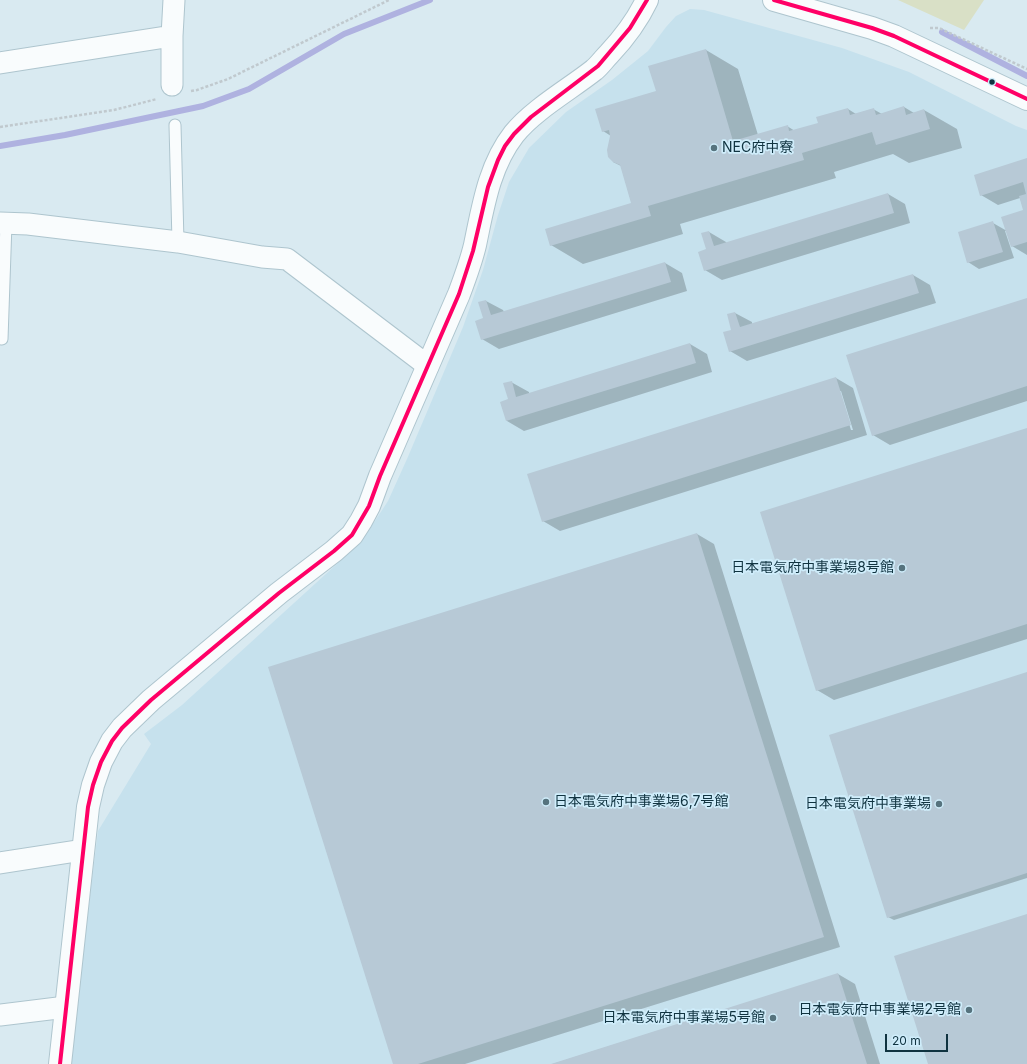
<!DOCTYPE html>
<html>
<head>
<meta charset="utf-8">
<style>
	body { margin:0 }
	#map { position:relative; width:1027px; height:1064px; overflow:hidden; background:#d9eaf1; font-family:Inter,sans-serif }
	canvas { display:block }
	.scale { position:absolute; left:885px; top:1034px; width:63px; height:18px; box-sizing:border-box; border:2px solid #103340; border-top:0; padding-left:5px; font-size:12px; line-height:14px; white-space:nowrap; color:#103340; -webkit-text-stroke:3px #cfedfb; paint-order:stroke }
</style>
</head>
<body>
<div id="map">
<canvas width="1027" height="1064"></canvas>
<div class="scale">20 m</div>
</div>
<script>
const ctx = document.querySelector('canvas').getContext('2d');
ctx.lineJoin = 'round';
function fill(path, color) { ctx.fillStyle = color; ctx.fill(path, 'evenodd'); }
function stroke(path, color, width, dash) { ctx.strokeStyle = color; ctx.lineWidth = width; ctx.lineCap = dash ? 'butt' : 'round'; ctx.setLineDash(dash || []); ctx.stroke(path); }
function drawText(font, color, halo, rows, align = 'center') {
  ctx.font = font + ' Inter,"Noto Sans JP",sans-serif'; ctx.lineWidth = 3.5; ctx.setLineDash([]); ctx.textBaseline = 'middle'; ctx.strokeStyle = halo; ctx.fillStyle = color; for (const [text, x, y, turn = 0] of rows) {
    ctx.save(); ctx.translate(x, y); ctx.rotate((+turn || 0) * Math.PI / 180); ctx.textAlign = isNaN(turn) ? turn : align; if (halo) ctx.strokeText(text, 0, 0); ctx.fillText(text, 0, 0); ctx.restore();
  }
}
const built = new Path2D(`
	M690,9L704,10L842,48L909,72L1016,126L1027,130V1064H71L73,1033L98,831L151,744L144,734L182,705L361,542L388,501L407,459L463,327L483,270L498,215L509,182L529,148L566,112L612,80L648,51L666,27L676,16Z`);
const green = new Path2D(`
	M898,0H984L964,30Z`);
const shadow = new Path2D(`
	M706,50L738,69L758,135L787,126L795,131L819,124L848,109L856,114L873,109L882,114L904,107L914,113L924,110L957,129L962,148L909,163L893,154L834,172L836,178L680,224L683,234L583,264L551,245L632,204L621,166L613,162L611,136L603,131L657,92Z
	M1027,159V255L1012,246L1007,231H1005L1014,258L979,269L968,262L993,223L1007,231L1024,210L1020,198L998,205L981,195Z
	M888,194L905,204L910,223L722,280L705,270L707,250L703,234L709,232L726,242L727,244Z
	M665,263L682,273L687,291L499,349L482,339L484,319L480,303L486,301L503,310L504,312Z
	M913,275L930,285L936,303L747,361L730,351L735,313L752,322V324Z
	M1027,299V401L890,445L873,435Z
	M690,344L707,354L712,372L524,431L507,421L501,403L509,400L511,382L529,392V394Z
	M836,378L853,388L867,435L560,531L543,521ZM839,391H841L853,430H851Z
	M1027,429V639L834,700L817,690Z
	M697,534L714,544L840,947L465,1064H394Z
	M1027,673V878L894,920L888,917Z
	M838,974L855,984L880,1064H553Z`);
const stream = new Path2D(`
	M942,32L1027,76
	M0,146L65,135L203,106L249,89L344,34L430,0`);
const building = new Path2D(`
	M706,49L733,141L788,125L789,131L818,123L816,117L848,108L850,115L874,108L876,115L904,106L906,115L924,109L930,129L876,145L872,132L802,153L804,160L648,206L651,216L550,246L545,229L631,203L620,165L613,162L608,157L607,150L610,136L609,130L602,132L595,109L656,91L648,66Z
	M1027,158V242L1011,247L1001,217L1023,210L1019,196L1026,194L1023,182L980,196L974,175Z
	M888,193L894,213L704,271L698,252L706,249L701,233L709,231L714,246Z
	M993,221L1003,252L967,263L958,232Z
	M665,262L671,282L481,340L475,321L483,318L478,302L486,300L491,315Z
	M913,274L919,293L729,352L723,332L731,330L727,314L735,312L740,327Z
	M1027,298V386L872,436L846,355Z
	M690,343L696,363L506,421L500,402L508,399L503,383L512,381L516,397Z
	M836,377L851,425L542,522L527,474Z
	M1027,428V624L816,691L760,512Z
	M697,533L824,937L418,1064H393L268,667Z
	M1027,672V873L887,918L829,735Z
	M1027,914V1064H928L894,956Z
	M838,973L867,1064H551Z`);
const path = new Path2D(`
	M930,28H939L1027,69
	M191,91L197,90L228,79L389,0
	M0,127L114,110L157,99`);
const service = new Path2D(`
	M175,125L178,242
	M2,339L6,223`);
const minor = new Path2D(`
	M0,63L172,36
	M172,85V36L174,0
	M0,223L28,224L178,242L262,257L287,259L428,366
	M0,863L83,850
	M0,1015L66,1007`);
const tertiary = new Path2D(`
	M774,0L872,28L894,36L1027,99
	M60,1064L88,807L93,785L101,762L112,741L122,728L151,700L279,593L334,551L352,535L361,521L369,506L380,476L459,294C465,278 471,262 475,245C483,207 489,166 514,134C533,110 570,89 594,70C600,65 604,59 609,54C625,37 637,21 647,0`);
const bus1 = new Path2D(`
	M774,0L872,28L894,36L1027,99
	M60,1064L88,807L93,785L101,762L112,741L122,728L151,700L279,593L334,551L352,535L369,506L380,476L459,294L473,251L488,187L498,160L505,146L514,134L531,117L598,66L630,28L647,0`);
const markers = [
	[992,82,3.5,"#103340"],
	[714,148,4,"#56737e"],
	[902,568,4,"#56737e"],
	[546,802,4,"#56737e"],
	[939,804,4,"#56737e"],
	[969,1010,4,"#56737e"],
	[773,1018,4,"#56737e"]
];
const poiNames = [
	["NEC府中寮",722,148,"left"],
	["日本電気府中事業場8号館",894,568],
	["日本電気府中事業場6,7号館",554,802,"left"],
	["日本電気府中事業場",931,804],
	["日本電気府中事業場2号館",961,1010],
	["日本電気府中事業場5号館",765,1018]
];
fill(built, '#c6e1ed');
fill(green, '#d9e0c6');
fill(shadow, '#0003');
stroke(stream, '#afb2e0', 6);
fill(building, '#b7c9d6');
stroke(service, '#aec5ce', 13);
stroke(minor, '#aec5ce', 23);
stroke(tertiary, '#aec5ce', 24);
stroke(path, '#c0c9ce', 2.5, [3, 2]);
stroke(service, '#f9fcfd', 11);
stroke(minor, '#f9fcfd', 21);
stroke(tertiary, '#f9fcfd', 22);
stroke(bus1, '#f06', 4);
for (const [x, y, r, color] of markers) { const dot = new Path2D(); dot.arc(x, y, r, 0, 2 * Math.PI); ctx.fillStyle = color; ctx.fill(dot); stroke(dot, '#cfedfb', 1.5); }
drawText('14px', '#103340', '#cfedfb', poiNames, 'right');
</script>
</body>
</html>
